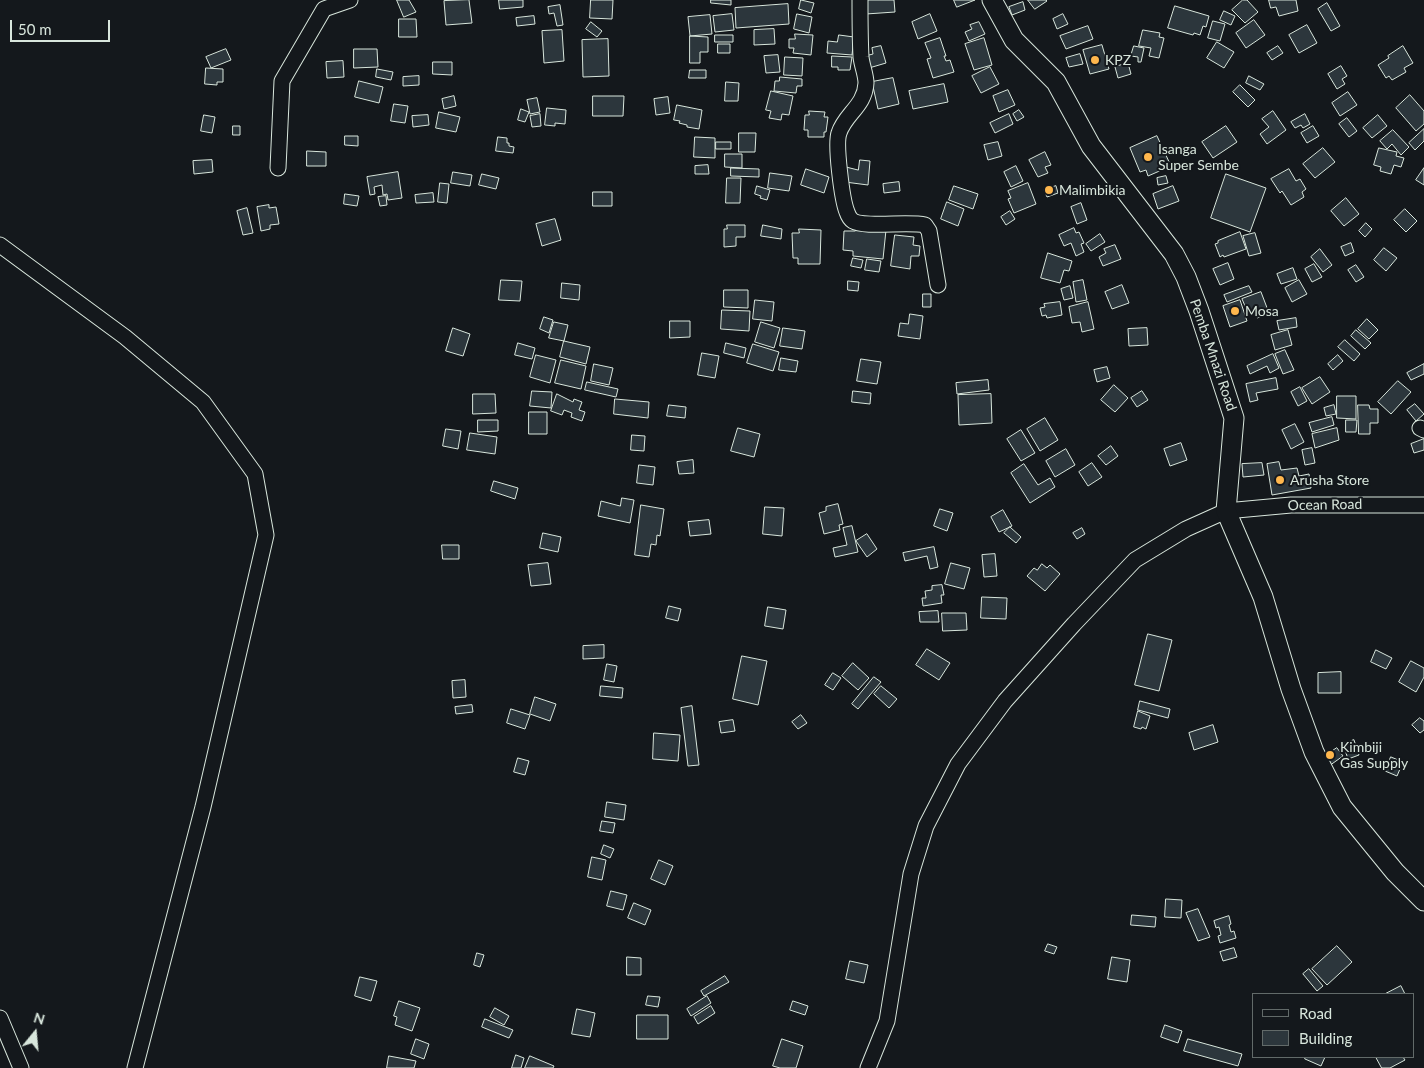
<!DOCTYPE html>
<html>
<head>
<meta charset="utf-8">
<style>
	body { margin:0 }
	#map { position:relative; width:1424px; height:1068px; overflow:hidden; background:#14181c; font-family:Lato,sans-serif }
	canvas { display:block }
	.legend { position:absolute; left:1252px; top:993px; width:162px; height:65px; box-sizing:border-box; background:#14181c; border:1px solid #626a69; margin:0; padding:6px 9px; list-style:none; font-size:15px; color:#d8e6dc }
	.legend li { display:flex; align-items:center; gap:10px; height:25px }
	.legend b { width:25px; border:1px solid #626a69 }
	.north { position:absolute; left:10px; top:1008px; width:50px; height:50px; -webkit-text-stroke:4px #14181c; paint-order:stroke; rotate:17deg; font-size:14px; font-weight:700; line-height:20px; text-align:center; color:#d8e6dc }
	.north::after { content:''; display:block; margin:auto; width:18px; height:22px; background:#d8e6dc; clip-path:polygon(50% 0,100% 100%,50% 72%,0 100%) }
	.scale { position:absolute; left:10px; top:20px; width:100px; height:22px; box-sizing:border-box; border:2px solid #d8e6dc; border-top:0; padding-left:6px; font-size:15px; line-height:18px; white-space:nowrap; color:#d8e6dc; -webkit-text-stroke:4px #14181c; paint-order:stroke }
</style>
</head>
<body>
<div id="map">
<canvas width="1424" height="1068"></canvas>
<ul class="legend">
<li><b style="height:6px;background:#14181c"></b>Road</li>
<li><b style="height:14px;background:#2c363c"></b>Building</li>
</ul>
<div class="north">N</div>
<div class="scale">50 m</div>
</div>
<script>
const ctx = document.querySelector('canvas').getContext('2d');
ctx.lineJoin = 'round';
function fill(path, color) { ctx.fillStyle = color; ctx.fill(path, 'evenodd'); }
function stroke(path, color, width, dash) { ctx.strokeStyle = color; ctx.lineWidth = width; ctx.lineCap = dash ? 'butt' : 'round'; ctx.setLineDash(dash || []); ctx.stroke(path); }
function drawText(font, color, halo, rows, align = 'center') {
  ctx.font = font + ' Lato,sans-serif'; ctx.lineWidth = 4; ctx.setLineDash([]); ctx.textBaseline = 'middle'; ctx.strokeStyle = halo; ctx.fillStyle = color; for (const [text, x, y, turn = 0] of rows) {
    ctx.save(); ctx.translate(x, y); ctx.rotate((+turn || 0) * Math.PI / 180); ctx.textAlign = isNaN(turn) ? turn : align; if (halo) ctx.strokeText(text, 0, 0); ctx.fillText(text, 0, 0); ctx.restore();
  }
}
const building = new Path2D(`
	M397,0H409L416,12L404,17Z
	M469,0L472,23L446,25L444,1Z
	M499,0H523V7L500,9Z
	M591,0H613L612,19L590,18Z
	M711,0H731V5L711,3Z
	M801,0L814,3L811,13L799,9Z
	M865,0H894L895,12L866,14Z
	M954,0H975L957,7Z
	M1028,0H1046L1047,1L1035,9Z
	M1243,0H1247L1258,12L1245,23L1232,10Z
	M1269,0H1296L1298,11L1279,16L1276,7L1271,8Z
	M1023,2L1025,10L1012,15L1009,7Z
	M1327,3L1340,26L1331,31L1318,9Z
	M788,4L789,24L736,28L735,8Z
	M560,5L563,25L557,26L554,13L549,14L548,7Z
	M1175,6L1209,16L1206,27L1203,26L1200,35L1194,33L1193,35L1168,28Z
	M1224,11L1235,16L1231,25L1220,20Z
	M732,14L734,30L715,32L713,16Z
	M797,14L812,17L809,33L794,29Z
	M930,14L937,31L918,39L912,22Z
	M1063,14L1068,24L1057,29L1053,19Z
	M710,15L712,34L690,36L688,17Z
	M534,16L535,24L517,26L516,18Z
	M399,19H416L417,37H399Z
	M1254,20L1265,35L1246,48L1236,33Z
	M1213,21L1225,24L1220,41L1208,38Z
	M591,22L602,31L597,37L586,29Z
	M979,22L985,34L969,41L965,32L972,29L970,25Z
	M1307,25L1317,43L1299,53L1289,35Z
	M1088,26L1093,39L1066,49L1060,36Z
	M774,29L775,44L754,45V30Z
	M562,30L564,61L544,63L542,31Z
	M1143,30L1160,33L1159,37L1164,38L1159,58L1149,56L1151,48L1139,46Z
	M795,34L813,35L811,55L793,53L794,48H789V39H795Z
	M715,35H733V42H715Z
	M839,35L854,37L852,55L827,53L828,41L837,42Z
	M690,36L708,37V52H700V63H690Z
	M940,38L946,56H944L946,61L950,60L954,72L933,78L927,59L931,58L925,43Z
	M984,38L992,65L974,70L965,44Z
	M608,39L609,76L583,77L582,40Z
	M1217,42L1234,52L1224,68L1207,58Z
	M718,44H730V53H718Z
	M1102,45L1109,69L1090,74L1083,50Z
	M881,46L886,63L869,68L865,56L873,54L872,48Z
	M1134,46L1144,48L1141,62H1138V57L1131,56Z
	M1278,46L1283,53L1272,60L1267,53Z
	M1403,46L1413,63L1404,68L1406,72L1392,80L1389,76L1386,78L1378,65L1389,58L1388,56Z
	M226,49L231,60L211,68L206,57Z
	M354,49H377L378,67L354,68Z
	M1080,54L1083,64L1069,67L1066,58Z
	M778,55L780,72L766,73L764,56Z
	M832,56L852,57L850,70H838V67H832Z
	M785,57L803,58L802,76L784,75Z
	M343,61L344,77L327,78L326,62Z
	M433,62H452V75L433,74Z
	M1128,63L1131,74L1118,78L1115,67Z
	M1341,66L1347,76L1342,79L1345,84L1337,89L1328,74Z
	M990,67L999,84L981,93L972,76Z
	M206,68L223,69V82H217V85L205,84Z
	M377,69L393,72L391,80L376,77Z
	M690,70H706V78H689Z
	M419,76V85L403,86V77Z
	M1249,76L1264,84L1260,90L1246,83Z
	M780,77L802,79V86H797L796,93L774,91L775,81H779Z
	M893,78L899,104L878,109L872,82Z
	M359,81L383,87L379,103L355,97Z
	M726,82L739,83L738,101H725Z
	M944,84L948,102L913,109L909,91Z
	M1240,85L1255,100L1248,107L1233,92Z
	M1008,90L1015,105L999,112L993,96Z
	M771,91L793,96L789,115L782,114L781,120L769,118L771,111L766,110Z
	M1348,92L1357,105L1340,116L1332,103Z
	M1410,95L1424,111V124L1416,131L1396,108Z
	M454,96L456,106L444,109L442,99Z
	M593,96H624L623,116H593Z
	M668,97L670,113L656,115L654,99Z
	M537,98L540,112L530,114L527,100Z
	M394,104L408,106L405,123L391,121Z
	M677,105L702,110L699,129L687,127V125L679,123L680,121L674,120Z
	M547,108L566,110L565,124L555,123V126L545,125Z
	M521,109L529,112L525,122L518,120Z
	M1019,110L1024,117L1017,121L1013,114Z
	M809,111L825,112L824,117H828L826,132H824V137H808V130H804L805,115H809Z
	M1273,111L1286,130L1267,144L1260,134L1269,127L1262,119Z
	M439,112L460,117L456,132L436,128Z
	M540,114L541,126L532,127L530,116Z
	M1009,114L1013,124L995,133L990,123Z
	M1305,114L1310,124L1303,128L1301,125L1295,128L1291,122Z
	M204,115L215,117L212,133L201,131Z
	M428,115L429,125L413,127L412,116Z
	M1378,115L1387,126L1372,138L1363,128Z
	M1347,118L1357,131L1349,137L1339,124Z
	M233,126H240V135H233Z
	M1226,126L1237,142L1213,158L1202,142Z
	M1313,126L1319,136L1307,143L1301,133Z
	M1424,129V141L1415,150L1409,143Z
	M1393,130L1409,147L1401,155L1392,144L1387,149L1380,141Z
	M739,133H756L755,152H739Z
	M345,136H358V146L345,145Z
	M1157,136L1171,166L1148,176L1146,170L1140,172L1130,148Z
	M498,137L507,138V143H509V146L514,147L513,153L496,151Z
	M695,137L715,138V158L694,157Z
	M716,142H731V149H716Z
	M998,142L1002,156L988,160L984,145Z
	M1323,148L1335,162L1315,178L1303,164Z
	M1379,148L1397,152L1396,156L1404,158L1401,167L1394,165L1391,174L1380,171L1381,167L1374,165Z
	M307,151L326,152V166H307Z
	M1045,152L1051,165L1045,167L1048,173L1038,177L1029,160Z
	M725,154H742V168L725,167Z
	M212,160L213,172L194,174L193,161Z
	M860,160L870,161L868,185L845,182L846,167L858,170Z
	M708,165L709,174H695V166Z
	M1016,166L1023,181L1011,187L1004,172Z
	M731,168L759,169V177L731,176Z
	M1424,168V185L1416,180Z
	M806,169L829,177L824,193L801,185Z
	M1289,169L1296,181L1300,179L1306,189L1302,192L1304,197L1291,205L1282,191L1280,193L1271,179Z
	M398,172L402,198L388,200L387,194L383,195L382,185L374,187L375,194L370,195L367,177Z
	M453,172L472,175L470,186L451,183Z
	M770,173L792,176L789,191L768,188Z
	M482,174L499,178L496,189L479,185Z
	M1226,174L1266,188L1250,232L1211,218Z
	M1166,176L1168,183L1158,185L1157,178Z
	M727,178H741L740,203H726Z
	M899,182L900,191L884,193L883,184Z
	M440,183L449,184L447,203L438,202Z
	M1028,183L1036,204L1014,213L1008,199L1011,198L1008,191Z
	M757,186L770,190L767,200L760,198L761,196L755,194Z
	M954,186L978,194L973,209L949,200Z
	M1056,186L1058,193L1047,197L1044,190Z
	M1173,186L1179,201L1158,209L1153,194Z
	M593,192H612V206H593Z
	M433,193L434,202L416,203L415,195Z
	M345,194L359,196L357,206L344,204Z
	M386,196L387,205L380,206L378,197Z
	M1346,198L1359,214L1344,226L1331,211Z
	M947,202L964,209L958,226L941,219Z
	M1081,203L1087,220L1077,224L1071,207Z
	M269,205V208L276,207L279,224L270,225V229L261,231L257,207Z
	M247,208L253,233L243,235L237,211Z
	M1405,209L1417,221L1406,232L1394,220Z
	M1010,211L1015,219L1006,225L1001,217Z
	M555,219L561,240L542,246L536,224Z
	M1366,223L1372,229L1365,237L1359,231Z
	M727,225H745V237H736V246L724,247V229H727Z
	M763,225L782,229L781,239L761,236Z
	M856,227L886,230L883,259L853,256V251L843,250L844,231H855Z
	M1074,228L1076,233L1079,232L1084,243L1081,244L1084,252L1076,256L1071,243L1064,246L1059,235Z
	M799,229L821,230L820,264H798V258H793L792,233H799Z
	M1240,232L1246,249L1224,257L1223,255L1220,257L1215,244L1218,243V241Z
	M1255,233L1261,253L1249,256L1243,236Z
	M1100,234L1105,242L1091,251L1086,244Z
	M895,235L914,237L913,245L920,246L919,256H911L910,269L891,266Z
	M1351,243L1354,252L1345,256L1341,247Z
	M1115,245L1121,259L1103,266L1099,257L1106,253L1104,249Z
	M1384,248L1397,258L1386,271L1374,260Z
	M1320,249L1332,265L1323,272L1311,257Z
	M1048,253L1072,261L1069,271L1064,270L1060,283L1041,278Z
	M853,258L863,260L861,268L851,266Z
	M867,259L881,261L879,272L865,270Z
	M1228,263L1234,279L1220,285L1213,269Z
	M1314,264L1322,277L1312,282L1305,269Z
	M1356,265L1364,277L1356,282L1348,270Z
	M1293,268L1297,279L1281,284L1277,274Z
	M501,280L522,281L520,301L499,300Z
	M1083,280L1087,300L1076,302L1073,282Z
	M1299,280L1307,294L1292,302L1285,288Z
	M848,281L859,282L858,291L848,290Z
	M562,283L580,285L579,300L561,298Z
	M1122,285L1129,303L1112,309L1105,292Z
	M1070,286L1073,298L1064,300L1061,289Z
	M1249,286L1252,292L1227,302L1224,295Z
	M724,290H748V308L724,307Z
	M1261,292L1269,313L1257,318L1255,313L1249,315L1242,299Z
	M923,294H931V307H923Z
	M755,300L774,302L772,321L753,319Z
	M1240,300L1247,321L1230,327L1223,306Z
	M1060,302L1062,315L1047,318L1046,315L1042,316L1040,308L1045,307L1044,304Z
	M1088,302L1094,329L1082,332L1080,322L1072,323L1069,307Z
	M722,310L750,311L749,331L721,329Z
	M910,314L923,316L920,339L898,336L900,323L908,324Z
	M544,317L553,320L549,333L540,329Z
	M1296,318L1297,327L1279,330L1277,321Z
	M1367,319L1378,330L1369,339L1358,329Z
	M670,321H690V337L670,338Z
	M554,322L568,325L564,341L549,338Z
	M761,322L780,328L774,348L755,342Z
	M453,328L470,334L463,356L446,351Z
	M783,328L805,331L802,349L780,346Z
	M1147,328L1148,345L1129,346L1128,329Z
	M1288,330L1292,345L1275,350L1271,335Z
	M1356,330L1371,343L1365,349L1351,336Z
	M1345,340L1360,354L1354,361L1338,347Z
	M564,341L590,347L586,364L560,357Z
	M518,343L535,348L532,359L515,355Z
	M726,343L746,348L744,358L724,353Z
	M753,344L779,352L773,371L747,363Z
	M1285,350L1294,370L1283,374L1275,354Z
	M702,353L719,356L715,378L698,375Z
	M1273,354L1279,368L1270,373L1267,366L1250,374L1247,366Z
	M536,355L556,360L550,383L530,377Z
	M1338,355L1343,361L1333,370L1328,364Z
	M781,358L798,361L796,372L779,370Z
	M861,359L881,362L877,384L857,381Z
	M561,360L586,366L581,389L555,383Z
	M594,364L613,368L609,385L591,381Z
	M1424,364V374L1411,380L1407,373Z
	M1107,367L1110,378L1097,382L1094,370Z
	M1320,377L1330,392L1312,404L1302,388Z
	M1276,378L1278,389L1256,393L1258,400L1250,402L1246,384Z
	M988,380L989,390L957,394L956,383Z
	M1398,381L1411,392L1391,414L1378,402Z
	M587,382L618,389L616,397L585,390Z
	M1114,385L1128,398L1115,412L1101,400Z
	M1300,387L1307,401L1298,406L1291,392Z
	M532,391L552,392L551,408L530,406Z
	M853,391L871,393L870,404L852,402Z
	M1142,391L1148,400L1137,407L1131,398Z
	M473,394H495L496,413L473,414Z
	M557,394L573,402L574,399L582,402L579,410L585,412L582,421L571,417L572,413L564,410L562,415L551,411Z
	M991,394L992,423L959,425L958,395Z
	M1337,396H1356V419L1337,418Z
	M615,399L649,402L648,418L614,414Z
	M1415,404L1424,414L1416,421L1407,410Z
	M669,405L686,407L685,418L667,416Z
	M1334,405L1336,414L1326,416L1324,408Z
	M1358,405H1369L1370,409H1378V423H1370V434H1359Z
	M529,412H547V434H529Z
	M1332,417L1334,425L1312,432L1309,423Z
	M1045,418L1058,440L1040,451L1027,429Z
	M478,420H498V431L478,432Z
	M1346,420H1357L1356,432H1346Z
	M1295,424L1304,442L1291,449L1282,430Z
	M738,428L760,434L754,457L731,451Z
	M1337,428L1339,440L1315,448L1312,434Z
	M446,429L461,431L458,449L443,446Z
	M1021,430L1035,453L1021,461L1007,439Z
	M470,433L497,437L495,454L467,450Z
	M632,435L645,436L644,451L631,450Z
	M1424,439V450L1414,453L1411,444Z
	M1181,443L1187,460L1170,466L1164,449Z
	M1111,446L1118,456L1106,465L1098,456Z
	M1312,448L1315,463L1305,465L1302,450Z
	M1066,449L1075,465L1055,477L1046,461Z
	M693,460L694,473L679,474L677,462Z
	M1279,462L1281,470L1297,468L1299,476L1309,474L1311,488L1272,495L1267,464Z
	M1092,463L1102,477L1088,486L1079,472Z
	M1262,463L1264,475L1243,477L1242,464Z
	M1024,464L1038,485L1050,478L1055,487L1030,503L1011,473Z
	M639,465L655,467L653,485L637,483Z
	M494,481L518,488L515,499L491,491Z
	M622,498L634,500L630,523L598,516L601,501L620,506Z
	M838,504L843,524L839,525L840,530L824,534L819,513L826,511V507Z
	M641,505L664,509L660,536L657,535L656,545L651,544L649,557L635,555Z
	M765,507L784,508L782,536L763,534Z
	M940,509L953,513L947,531L934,526Z
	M1003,510L1012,526L999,532L991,517Z
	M709,520L711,534L690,536L688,522Z
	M852,526L858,552L835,557L833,548L847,545L843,528Z
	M1010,527L1021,537L1016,543L1004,533Z
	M1082,528L1085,534L1077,539L1073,533Z
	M543,533L561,537L558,552L540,548Z
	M867,534L877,549L867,557L856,541Z
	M442,545H459V559H443Z
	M934,547L938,567L930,569L927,556L905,561L903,553Z
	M995,554L997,576L984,577L982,555Z
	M548,563L551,584L531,586L528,565Z
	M951,563L970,568L964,589L945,584Z
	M1042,564L1047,568L1050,565L1060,574L1045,591L1027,576L1034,568L1037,570Z
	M942,585L944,595H941L942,603L923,606L922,598H926L925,591L932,590V586Z
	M982,597L1007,598L1006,619L981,618Z
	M669,606L681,609L678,621L666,618Z
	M768,607L786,610L783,629L765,626Z
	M938,611L939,622H920L919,612Z
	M942,613H966L967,630L943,631Z
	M1148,634L1172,640L1159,691L1135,685Z
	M604,645V658L583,659V646Z
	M927,649L950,663L939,680L916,665Z
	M1376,650L1392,658L1386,669L1371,662Z
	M742,656L767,661L758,705L733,699Z
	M1411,661L1424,668V677L1416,692L1399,682Z
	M853,663L869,678L858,690L842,676Z
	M607,664L617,666L614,682L604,680Z
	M1341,672V693H1318V673Z
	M833,673L841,678L833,690L825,685Z
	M874,677L881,682L858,709L852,704Z
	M465,680L466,697L453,698L452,681Z
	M601,686L623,688L622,698L600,696Z
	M881,686L897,699L889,708L874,694Z
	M535,697L556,704L550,721L530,714Z
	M1140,701L1170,709L1168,718L1138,710Z
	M472,705L473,712L456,714L455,707Z
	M692,706L699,765L688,766L681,708Z
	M511,709L530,715L525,729L507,723Z
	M1138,711L1150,716L1146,729L1142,727L1141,729L1134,727Z
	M801,715L807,723L798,729L792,722Z
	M1420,718L1424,721V730L1420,733L1412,725Z
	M733,720L735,731L721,733L719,722Z
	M1213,725L1218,742L1194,750L1189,733Z
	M654,733L680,735L678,761L653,759Z
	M1354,740L1359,755L1348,759L1343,744Z
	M1337,748L1343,756L1329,766L1322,758Z
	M1391,757L1403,762L1397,776L1385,771Z
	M518,758L529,761L525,775L514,772Z
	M607,802L626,805L624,820L605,817Z
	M602,821L615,823L613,833L600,831Z
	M604,845L614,849L610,858L601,854Z
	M592,857L606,860L602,880L588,877Z
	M659,860L673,866L665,885L651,879Z
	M611,891L627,895L623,910L607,906Z
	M1166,899L1182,900L1181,918L1165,917Z
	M634,903L651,910L645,925L628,918Z
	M1198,909L1210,937L1198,941L1186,913Z
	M1132,915L1156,917L1155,927L1131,925Z
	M1229,916L1231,924L1229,925L1231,932L1234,931L1236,938L1220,943L1218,936L1221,935L1219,927L1216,928L1214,921Z
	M1048,944L1057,947L1054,954L1045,951Z
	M1337,946L1352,962L1327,985L1312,969Z
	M1234,948L1237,957L1223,961L1220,952Z
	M477,953L484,955L480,967L474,965Z
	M627,957L641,958V975H627Z
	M1112,957L1130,960L1127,982L1108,979Z
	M850,961L868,965L864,983L846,979Z
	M1309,969L1323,986L1317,991L1303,974Z
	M725,976L729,982L704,996L701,991Z
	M360,977L377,981L371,1001L355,996Z
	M1401,986L1405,994H1385Z
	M648,996L660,997L658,1007L646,1005Z
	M707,996L711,1003L691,1016L687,1009Z
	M399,1001L420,1008L412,1031L395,1025L397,1017L394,1016Z
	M793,1001L808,1006L805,1015L790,1010Z
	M711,1006L715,1013L698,1024L694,1017Z
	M495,1008L509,1016L504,1025L490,1017Z
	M577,1009L595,1013L590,1037L572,1034Z
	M637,1015H668V1039H637Z
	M485,1019L513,1030L509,1038L482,1027Z
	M1165,1025L1182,1031L1178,1043L1161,1037Z
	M416,1039L429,1044L424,1059L411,1054Z
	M782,1039L803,1046L796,1068H780L773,1066Z
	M1188,1039L1242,1054L1238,1066L1184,1051Z
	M516,1055L524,1058L521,1068H512Z
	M389,1056L416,1061L414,1068H387Z
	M530,1056L554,1066L553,1068H525Z
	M1306,1057H1325L1321,1066L1305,1059Z
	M1376,1057H1403L1405,1060L1390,1068H1382Z`);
const minor = new Path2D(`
	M860,0C860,19 860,38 861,57C862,66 866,75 866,83C865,106 845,114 839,133C835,144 842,200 847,212C848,215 850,219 853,221C865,228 908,221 925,225L929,231L938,285
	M278,168L282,81L324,9L350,0
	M0,245L125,337L203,402L255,474L266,535L203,807L135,1068
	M1420,428L1424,430
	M0,1018L21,1068
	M868,1068L887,1021L911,874L926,826L958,764L1005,701L1074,624L1135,560L1186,529L1226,511L1291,505H1424`);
const major = new Path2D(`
	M992,0L1014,40L1056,82L1091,146L1174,254L1186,277L1199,311L1234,418L1226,511L1263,597L1291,689L1314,752L1342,807L1395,872L1424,901`);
const markers = [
	[1095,60,5,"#ffb74d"],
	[1148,157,5,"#ffb74d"],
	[1049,190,5,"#ffb74d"],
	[1235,311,5,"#ffb74d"],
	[1280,480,5,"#ffb74d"],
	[1330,755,5,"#ffb74d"]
];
const poiNames = [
	["KPZ",1105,60],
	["Isanga",1158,149],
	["Super Sembe",1158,165],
	["Malimbikia",1059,190],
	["Mosa",1245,311],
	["Arusha Store",1290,480],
	["Kimbiji",1340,747],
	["Gas Supply",1340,763]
];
const streetNames = [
	["Pemba Mnazi Road",1213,355,71],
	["Ocean Road",1325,505,-1]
];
fill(building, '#2c363c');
stroke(building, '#d8e6dc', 1);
stroke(minor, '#d8e6dc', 17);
stroke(major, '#d8e6dc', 21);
stroke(minor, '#14181c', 15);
stroke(major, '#14181c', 19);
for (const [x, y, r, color] of markers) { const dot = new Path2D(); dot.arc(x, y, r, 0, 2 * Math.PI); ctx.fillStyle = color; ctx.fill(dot); stroke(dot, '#14181c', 2); }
drawText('14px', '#d8e6dc', '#14181c', poiNames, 'left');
drawText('14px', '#d8e6dc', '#14181c', streetNames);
</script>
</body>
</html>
